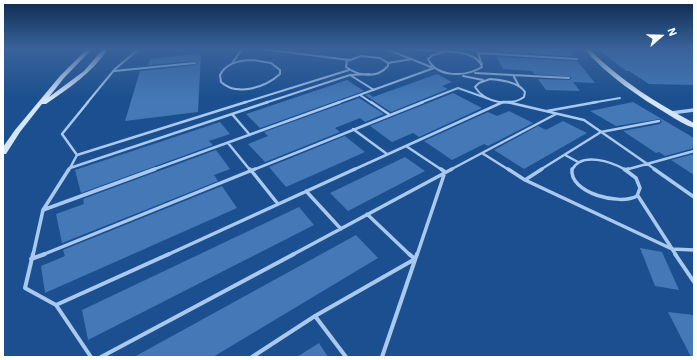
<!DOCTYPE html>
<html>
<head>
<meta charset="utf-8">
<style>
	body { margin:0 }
	#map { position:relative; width:697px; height:360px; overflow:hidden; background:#1b4f8f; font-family:"IBM Plex Sans",sans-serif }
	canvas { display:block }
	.frame { position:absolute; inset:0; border:4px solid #fff; pointer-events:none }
	.north { position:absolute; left:641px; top:16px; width:40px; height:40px; -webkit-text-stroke:3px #1b4f8f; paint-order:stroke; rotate:70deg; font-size:11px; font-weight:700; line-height:16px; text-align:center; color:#fff }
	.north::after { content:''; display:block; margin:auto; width:14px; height:18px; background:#fff; clip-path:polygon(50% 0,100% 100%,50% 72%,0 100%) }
</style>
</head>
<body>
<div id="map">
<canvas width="697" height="360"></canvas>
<div class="frame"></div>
<div class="north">N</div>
</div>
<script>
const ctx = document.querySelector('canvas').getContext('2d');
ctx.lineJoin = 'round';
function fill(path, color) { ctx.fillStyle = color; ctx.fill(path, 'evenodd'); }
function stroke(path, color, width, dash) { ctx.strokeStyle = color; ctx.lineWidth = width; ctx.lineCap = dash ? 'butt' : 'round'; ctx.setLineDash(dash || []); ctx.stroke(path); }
const building = new Path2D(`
	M494,49H568L573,56L495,52Z
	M598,49H688L694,53V85L649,84L629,71H626Z
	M201,53L198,112L125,121L140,71L195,65L197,63L195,61L148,65L150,59Z
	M497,57L577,61L595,83L573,82L580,91L546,90L538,79L569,80L571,79V77L534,74L532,71L503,69Z
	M437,74L452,82L442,86L448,89L391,112L365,95L369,94L373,97Z
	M347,80L364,91L260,128L246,114Z
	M453,93L482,108L419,137L413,133L392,142L370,126Z
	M359,98L384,114L365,122L360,118L335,128L340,132L265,162L248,144L268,136L264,132Z
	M633,102L694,138V148L665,156L659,152L656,153L623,131L660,124L662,122L660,119L616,126L590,111Z
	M509,111L533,123L488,146L484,144L452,160L424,141L488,112L497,116Z
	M563,121L587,133L524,169L494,150L538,126L546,130Z
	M220,122L230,134L209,141L213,145L81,193L75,170Z
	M345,136L365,152L286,187L269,167Z
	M216,150L230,169L214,175L218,181L62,243L56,214L84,204L83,199Z
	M694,154V175L671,160Z
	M405,157L425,171L348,211L330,193Z
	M222,186L237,208L45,293L41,266L65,256L63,250Z
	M299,207L314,225L88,340L82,310Z
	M356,235L378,258L213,357H134Z
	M640,248L662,252L679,290L655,286Z
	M668,312L694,315V357H691Z
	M319,343L328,357H297Z`);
const laneFar3 = new Path2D(`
	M262,49L349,60
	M386,49L431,67
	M406,49L440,51
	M477,49L481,63
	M447,51C459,52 478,54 482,67C466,77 437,78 428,59L433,55Z
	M478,53L577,59
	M361,56L380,58L388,63V66C377,79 358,76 346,67L347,61Z
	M253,60L271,63L280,70V74C266,87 237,97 221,82L220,75C226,63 240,60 253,60Z
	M233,62L242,49
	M388,63L412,59
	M481,63L482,64
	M114,71L195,63
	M475,73L569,78
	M350,75L374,90
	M513,75L519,86
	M463,76L483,80
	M490,79C502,80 519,82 525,92L524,97C510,107 485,103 475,87L479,83Z
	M360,95L372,103
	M506,102L511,103
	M87,103L115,69L139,49
	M243,103L349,70
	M265,103L350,75L369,74
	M337,103L434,68
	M420,103L458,88L489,99
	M500,103L503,102
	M591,103L620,98`);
const laneFar2 = new Path2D(`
	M371,102L390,115
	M504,102H513
	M507,102L584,120L656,170
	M547,111L597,102
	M232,114L250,135
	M353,129L387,154
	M228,143L250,170
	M406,146L442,170
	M77,155L246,102
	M565,155L578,162
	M70,168L77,155L62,134L88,102
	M69,170L70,168L268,102
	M152,170L340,102
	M253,170L423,102
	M353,170L503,102
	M450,170L482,153
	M509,170L482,153L556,114
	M540,170L601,132L659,121
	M572,170C581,151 612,162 626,170
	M625,170L694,151`);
const laneFar1 = new Path2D(`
	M250,169L278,204
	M508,169L525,180L542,169
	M572,169C569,193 620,206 637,196L640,188L636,178L624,169
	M654,169L694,197
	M625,170L628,169
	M525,180L672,249L694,250
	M306,191L341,229
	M638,196L676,255
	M43,210L155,169
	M367,214L410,255
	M33,255L43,210L69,169
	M42,255L255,169
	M167,255L355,169
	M292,255L452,169
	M417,255L445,172L441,169`);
const lane = new Path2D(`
	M33,254L25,288L56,305L91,357
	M675,254L694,282
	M31,259L45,254
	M56,305L169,254
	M315,316L346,357
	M101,357L294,254
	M252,357L315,316L415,259L409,254
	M382,357L417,254`);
const street = new Path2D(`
	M671,113L694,110`);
const secondary = new Path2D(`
	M87,49H92L64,78L49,97L84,71L103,49H108C92,73 69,88 46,104H42L20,132L6,154H3V147L15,130L60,76Z
	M584,49H589C620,80 656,103 694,123V128C685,125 677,120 669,115C639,97 608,76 584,49Z`);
fill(building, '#4478b7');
stroke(laneFar3, '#a9c9ee', 2);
stroke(laneFar2, '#a9c9ee', 2.5);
stroke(laneFar1, '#a9c9ee', 3.5);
stroke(lane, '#a9c9ee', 4);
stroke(street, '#a9c9ee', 3.5);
fill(secondary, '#d6e6fa');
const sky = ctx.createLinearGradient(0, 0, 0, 100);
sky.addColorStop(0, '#0f2b4f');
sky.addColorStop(0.49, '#39639b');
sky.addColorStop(1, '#39639b00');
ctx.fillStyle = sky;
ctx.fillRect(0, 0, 697, 100);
</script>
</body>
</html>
